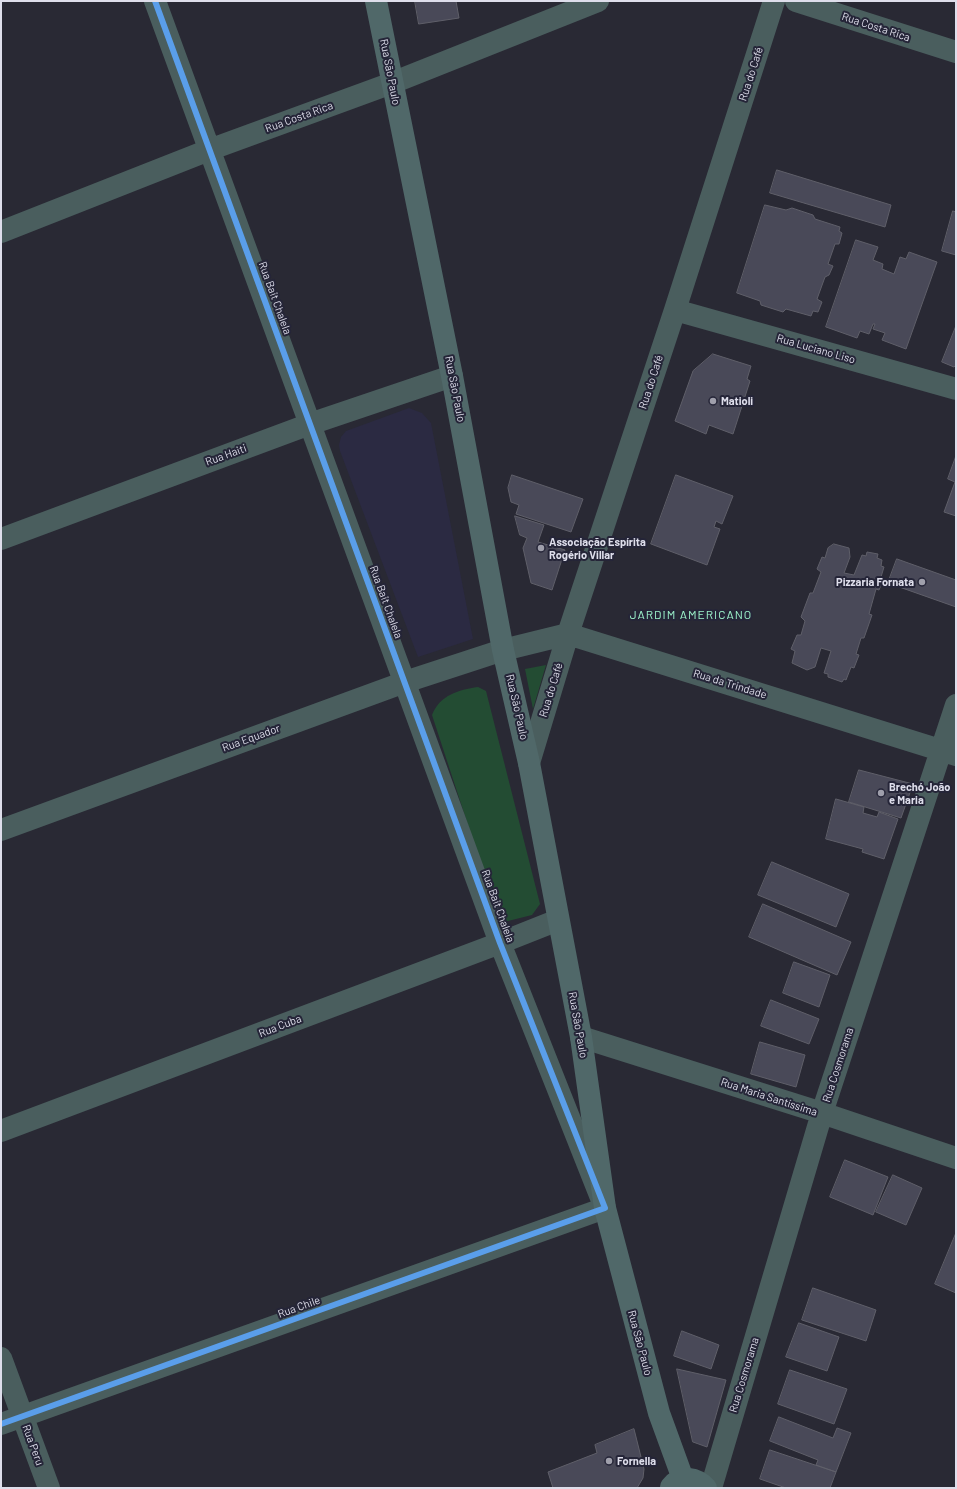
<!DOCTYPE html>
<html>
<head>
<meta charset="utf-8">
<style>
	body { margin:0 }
	#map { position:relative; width:957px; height:1489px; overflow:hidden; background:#292934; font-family:Barlow,sans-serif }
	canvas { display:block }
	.frame { position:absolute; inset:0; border:2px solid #dedeeb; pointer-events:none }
</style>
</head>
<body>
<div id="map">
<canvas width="957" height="1489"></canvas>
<div class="frame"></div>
</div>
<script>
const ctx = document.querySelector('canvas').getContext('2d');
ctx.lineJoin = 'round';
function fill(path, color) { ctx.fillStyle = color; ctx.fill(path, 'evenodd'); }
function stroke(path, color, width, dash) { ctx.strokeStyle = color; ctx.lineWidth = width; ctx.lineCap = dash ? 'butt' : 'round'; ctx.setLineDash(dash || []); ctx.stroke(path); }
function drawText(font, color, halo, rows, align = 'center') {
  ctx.font = font + ' Barlow,sans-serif'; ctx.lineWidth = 4; ctx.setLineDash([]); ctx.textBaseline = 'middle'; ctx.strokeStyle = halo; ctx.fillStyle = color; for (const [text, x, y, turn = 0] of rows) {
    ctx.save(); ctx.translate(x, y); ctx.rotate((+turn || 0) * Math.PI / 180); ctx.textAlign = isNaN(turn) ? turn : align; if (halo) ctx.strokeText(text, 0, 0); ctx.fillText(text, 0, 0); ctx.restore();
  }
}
const built = new Path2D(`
	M409,408L422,413L431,423L473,639L418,657L340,451L339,445L341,437L346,431Z`);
const green = new Path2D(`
	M546,665L533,709L525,669Z
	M478,687L486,691L540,904L532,915L500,923L432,715C440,695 458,690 478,687Z`);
const building = new Path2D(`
	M415,1H456L459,18L419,24Z
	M777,170L891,205L885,227L770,193Z
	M765,205L786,210L792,208L813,215L815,219L840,227L839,231L842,233L839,244H835L828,264L833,266L829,275L825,277L817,299L822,302L818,312L813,311L811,316L786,309L783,312L761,305L760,301L737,293Z
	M953,211L956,212V255L942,251Z
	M856,240L878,247L873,260L883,264L882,269L894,274L900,257L906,259L909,252L937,262L906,349L882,340L885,333L873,329L875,324H873L869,334L860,331L857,338L826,327Z
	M956,326V365L954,367L942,362Z
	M713,354L751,366L747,379L750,381L733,434L709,425L706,434L675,421L693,371Z
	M956,456V516L944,512L955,482L948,479Z
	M512,475L583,499L571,532L516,514L519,505L511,502L508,488Z
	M676,475L733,496L722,524L716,521L714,527L720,529L707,565L651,544Z
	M515,516L544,525L538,542L565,550L552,590L531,583L523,548L527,538L520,535Z
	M834,544L849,548L850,557L844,573L854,575L862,555L866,556L867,552L878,554L877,558L882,560L881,566L884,567L881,577L884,578L879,590L876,589L869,614L872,615L864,638H861L856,654L859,655L854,668L851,667L846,680L844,679L842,682L828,677V674L824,673L831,651L821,648L815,667L807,670L792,663L795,651L791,649L797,635H801L805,621L801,617L810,593H813L821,572L817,569L822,557L825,558L828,548Z
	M897,559L956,580V607L888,583Z
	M859,770L913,784L901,818L849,802Z
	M836,799L864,807L863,813L877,817L879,812L898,819L884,859L862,852L863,849L826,839Z
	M772,862L849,894L836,927L758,895Z
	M763,904L851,942L837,975L749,937Z
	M794,962L830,975L819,1007L783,993Z
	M771,1000L819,1019L809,1044L761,1026Z
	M760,1042L805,1055L796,1087L751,1074Z
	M845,1160L888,1177L873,1215L830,1197Z
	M893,1175L922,1188L906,1225L876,1212Z
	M956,1233V1293L935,1284Z
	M813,1288L876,1310L866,1341L802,1320Z
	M799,1323L839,1337L827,1371L786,1357Z
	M682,1331L719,1345L711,1369L674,1356Z
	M677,1369L726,1380L707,1447L693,1442Z
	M790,1370L847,1389L834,1424L778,1404Z
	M779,1417L833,1438L837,1428L851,1433L836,1472L816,1465L818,1460L770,1441Z
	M634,1429L644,1469L643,1478L637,1488H553L548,1472L597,1453L595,1445Z
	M770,1450L836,1472L830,1488H786L760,1479Z`);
const minor = new Path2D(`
	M796,1L956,52
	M1,232L209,150L392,83L598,1
	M675,310L956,389
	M1,539L310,424L452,376
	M529,763L568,634L675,310L774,1
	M1,830L405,682L503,650L568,634L956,755
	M581,1037L822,1113L956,1158
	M1,1131L500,943L558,920
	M1,1358L49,1488
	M1,1424L605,1208L500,943L155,1
	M711,1488L822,1113L956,705`);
const secondary = new Path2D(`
	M376,1L452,376L503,650L529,763L581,1037L605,1208L659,1413L683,1479
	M671,1487C681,1474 697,1478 706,1488`);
const cycleway = new Path2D(`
	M1,1424L605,1208L500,943L155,1`);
const markers = [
	[713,401,4,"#9f9fab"],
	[541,548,4,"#9f9fab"],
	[922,582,4,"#9f9fab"],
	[881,793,4,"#9f9fab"],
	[609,1461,4,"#9f9fab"]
];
const streetNames = [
	["Rua Costa Rica",876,27,18],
	["Rua São Paulo",390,72,79],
	["Rua do Café",751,74,-72],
	["Rua Costa Rica",299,117,-20],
	["Rua Bait Chalela",275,298,70],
	["Rua Luciano Liso",816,349,16],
	["Rua do Café",651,382,-72],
	["Rua São Paulo",455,389,79],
	["Rua Haiti",226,455,-20],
	["Rua Bait Chalela",386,602,70],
	["Rua da Trindade",730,684,17],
	["Rua do Café",551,690,-73],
	["Rua São Paulo",517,707,77],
	["Rua Equador",251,738,-20],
	["Rua Bait Chalela",498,906,70],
	["Rua São Paulo",578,1025,80],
	["Rua Cuba",280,1026,-21],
	["Rua Cosmorama",838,1065,-72],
	["Rua Maria Santíssima",769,1097,18],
	["Rua Chile",299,1307,-20],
	["Rua São Paulo",640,1343,75],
	["Rua Cosmorama",744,1375,-73],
	["Rua Peru",33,1445,70]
];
const poiNames = [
	["Matioli",721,401],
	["Associação Espírita",549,542],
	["Rogério Villar",549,555],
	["Pizzaria Fornata",914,582,"right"],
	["Brechó João",889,787],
	["e Maria",889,800],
	["Fornella",617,1461]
];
const neighbourhoodNames = [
	["JARDIM AMERICANO",691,615]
];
fill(built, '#2b2a42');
fill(green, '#234c33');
fill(building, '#494958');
stroke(building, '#5f5f69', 1);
stroke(minor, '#4a5e5e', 22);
stroke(secondary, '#506869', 22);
stroke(cycleway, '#5a9eea', 6);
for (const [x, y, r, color] of markers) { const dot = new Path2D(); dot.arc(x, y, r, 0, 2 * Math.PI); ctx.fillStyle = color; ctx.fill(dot); stroke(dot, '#252538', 1.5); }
drawText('11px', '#dedeeb', '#252538', streetNames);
drawText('bold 11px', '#dedeeb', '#252538', poiNames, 'left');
ctx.letterSpacing = '1px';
drawText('12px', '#9cf2ca', '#252538', neighbourhoodNames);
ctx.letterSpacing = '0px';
</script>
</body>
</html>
